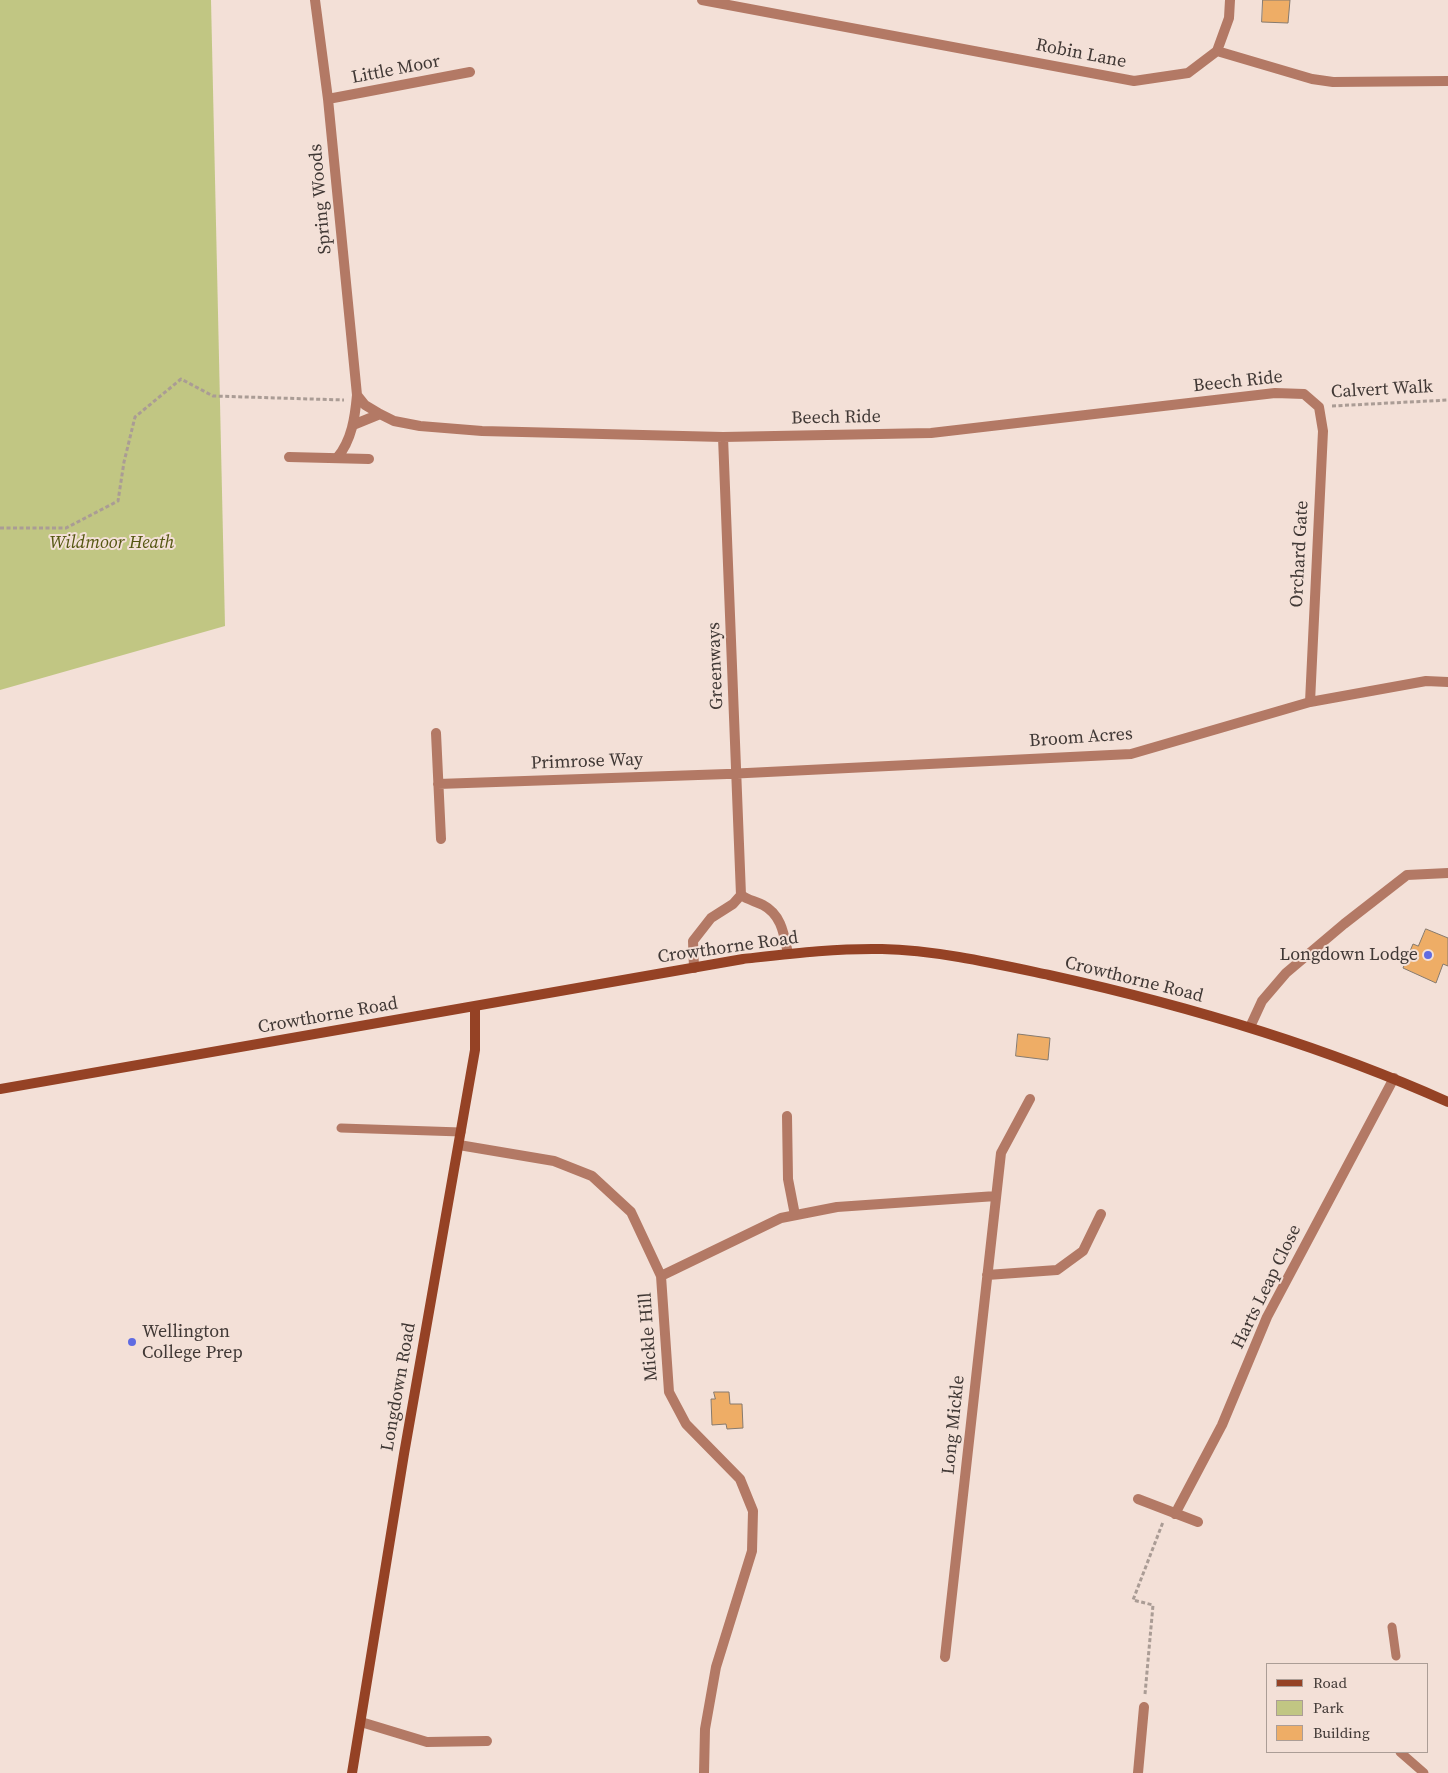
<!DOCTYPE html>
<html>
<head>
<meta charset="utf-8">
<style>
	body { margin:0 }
	#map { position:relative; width:1448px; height:1773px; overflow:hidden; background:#f3e0d7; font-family:"Source Serif 4",serif }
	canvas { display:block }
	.legend { position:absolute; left:1266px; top:1663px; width:162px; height:90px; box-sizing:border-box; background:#f3e0d7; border:1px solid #ab9d96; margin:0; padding:6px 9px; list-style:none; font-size:15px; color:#403835 }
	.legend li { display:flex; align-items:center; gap:10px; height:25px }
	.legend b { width:25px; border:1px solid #ab9d96 }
</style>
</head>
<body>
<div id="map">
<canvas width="1448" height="1773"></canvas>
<ul class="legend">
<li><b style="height:6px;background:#954225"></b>Road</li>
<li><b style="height:14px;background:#c1c683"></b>Park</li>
<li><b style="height:14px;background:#eead66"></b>Building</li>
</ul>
</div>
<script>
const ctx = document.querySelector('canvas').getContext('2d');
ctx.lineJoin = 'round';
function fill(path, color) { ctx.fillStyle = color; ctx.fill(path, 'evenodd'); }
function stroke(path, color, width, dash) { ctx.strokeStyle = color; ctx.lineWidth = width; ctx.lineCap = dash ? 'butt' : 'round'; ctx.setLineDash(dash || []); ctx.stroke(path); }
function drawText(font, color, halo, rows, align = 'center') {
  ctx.font = font + ' "Source Serif 4",serif'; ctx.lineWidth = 4; ctx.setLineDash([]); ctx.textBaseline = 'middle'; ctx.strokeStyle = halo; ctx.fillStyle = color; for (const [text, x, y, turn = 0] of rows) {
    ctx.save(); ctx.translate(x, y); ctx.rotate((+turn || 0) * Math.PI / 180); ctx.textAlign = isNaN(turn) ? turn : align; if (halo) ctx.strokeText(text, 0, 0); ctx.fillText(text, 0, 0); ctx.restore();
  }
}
const green = new Path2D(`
	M0,0H211L225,626L0,690Z`);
const building = new Path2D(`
	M1263,0H1290L1288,23L1262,22Z
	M1426,929L1448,938V966L1443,964L1436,983L1403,968L1413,944L1418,946Z
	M1018,1034L1050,1038L1048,1060L1016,1056Z
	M714,1392H729L730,1404H742L743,1428L727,1429L726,1424L712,1425L711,1399H715Z`);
const path = new Path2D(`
	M1332,406L1448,400
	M0,528H66L118,501L124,462L135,417L181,379L213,396L344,400
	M1145,1694L1153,1605L1133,1600L1163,1522`);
const lane = new Path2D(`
	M341,1128L461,1132
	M1392,1627L1396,1656
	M1400,1752L1424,1773`);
const street = new Path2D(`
	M315,0L328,99L357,395C355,417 352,440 337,458
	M702,0L1134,81L1188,73L1217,51
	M1217,51L1312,79L1333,82L1448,81
	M1217,51L1229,18L1230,0
	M328,99L470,72
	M357,395L365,405L380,414L394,421L420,426L482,431L723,437L931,433L1275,393L1304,394L1319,407L1323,431L1310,702
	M353,425L380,414
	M289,457L369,459
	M436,733L441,839
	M438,784L727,774L1131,754L1310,702L1426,681L1448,682
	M741,895C748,900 755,901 763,905C782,915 784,935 788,954
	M694,968L693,941L711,918L733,904L741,895L723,437
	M1250,1027L1262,1001L1286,973L1344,924L1407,875L1448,873
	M787,1116L788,1179L795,1215
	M459,1145L554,1161L592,1176L631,1212L661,1276L669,1392L686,1424L740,1479L753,1511L752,1551L716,1667L705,1729L704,1773
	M987,1275L1057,1270L1083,1251L1101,1214
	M661,1276L781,1218L837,1207L996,1196
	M1138,1499L1198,1522
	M1175,1514L1222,1425L1267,1317L1394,1078
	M945,1657L1001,1153L1030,1099
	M361,1722L427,1742L487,1741
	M1138,1773L1144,1707`);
const secondary = new Path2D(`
	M0,1089L743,959C788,954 836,948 882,949C936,950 997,964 1049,975C1185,1005 1321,1045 1448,1102
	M352,1773L404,1454L475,1050V1007`);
const markers = [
	[1428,955,5,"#5f6be2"],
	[132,1342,5,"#5f6be2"]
];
const streetNames = [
	["Robin Lane",1081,54,11],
	["Little Moor",396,70,-11],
	["Spring Woods",321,199,-95],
	["Beech Ride",1238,382,-6],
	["Calvert Walk",1382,390,-3],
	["Beech Ride",836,418,-1],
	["Orchard Gate",1300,554,-87],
	["Greenways",716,666,-92],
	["Broom Acres",1081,738,-4],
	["Primrose Way",587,762,-2],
	["Crowthorne Road",728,948,-8],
	["Crowthorne Road",1134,980,14],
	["Crowthorne Road",328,1016,-10],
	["Harts Leap Close",1267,1287,-64],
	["Mickle Hill",649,1337,-94],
	["Longdown Road",399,1387,-80],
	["Long Mickle",954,1425,-84]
];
const parkNames = [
	["Wildmoor Heath",112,543]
];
const poiNames = [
	["Longdown Lodge",1418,955],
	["Wellington",142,1332,"left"],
	["College Prep",142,1353,"left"]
];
fill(green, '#c1c683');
fill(building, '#eead66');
stroke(building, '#867a6e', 1);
stroke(path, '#aa9c95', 3, [4, 2.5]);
stroke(lane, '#b37965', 9);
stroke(street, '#b37965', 10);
stroke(secondary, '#954225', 10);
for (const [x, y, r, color] of markers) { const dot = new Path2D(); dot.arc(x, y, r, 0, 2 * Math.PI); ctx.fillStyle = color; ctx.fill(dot); stroke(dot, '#f3e0d7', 2); }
drawText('18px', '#403835', '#f3e0d7', streetNames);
drawText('italic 18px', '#545611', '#f3e0d7', parkNames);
drawText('18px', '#403835', '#f3e0d7', poiNames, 'right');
</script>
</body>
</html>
